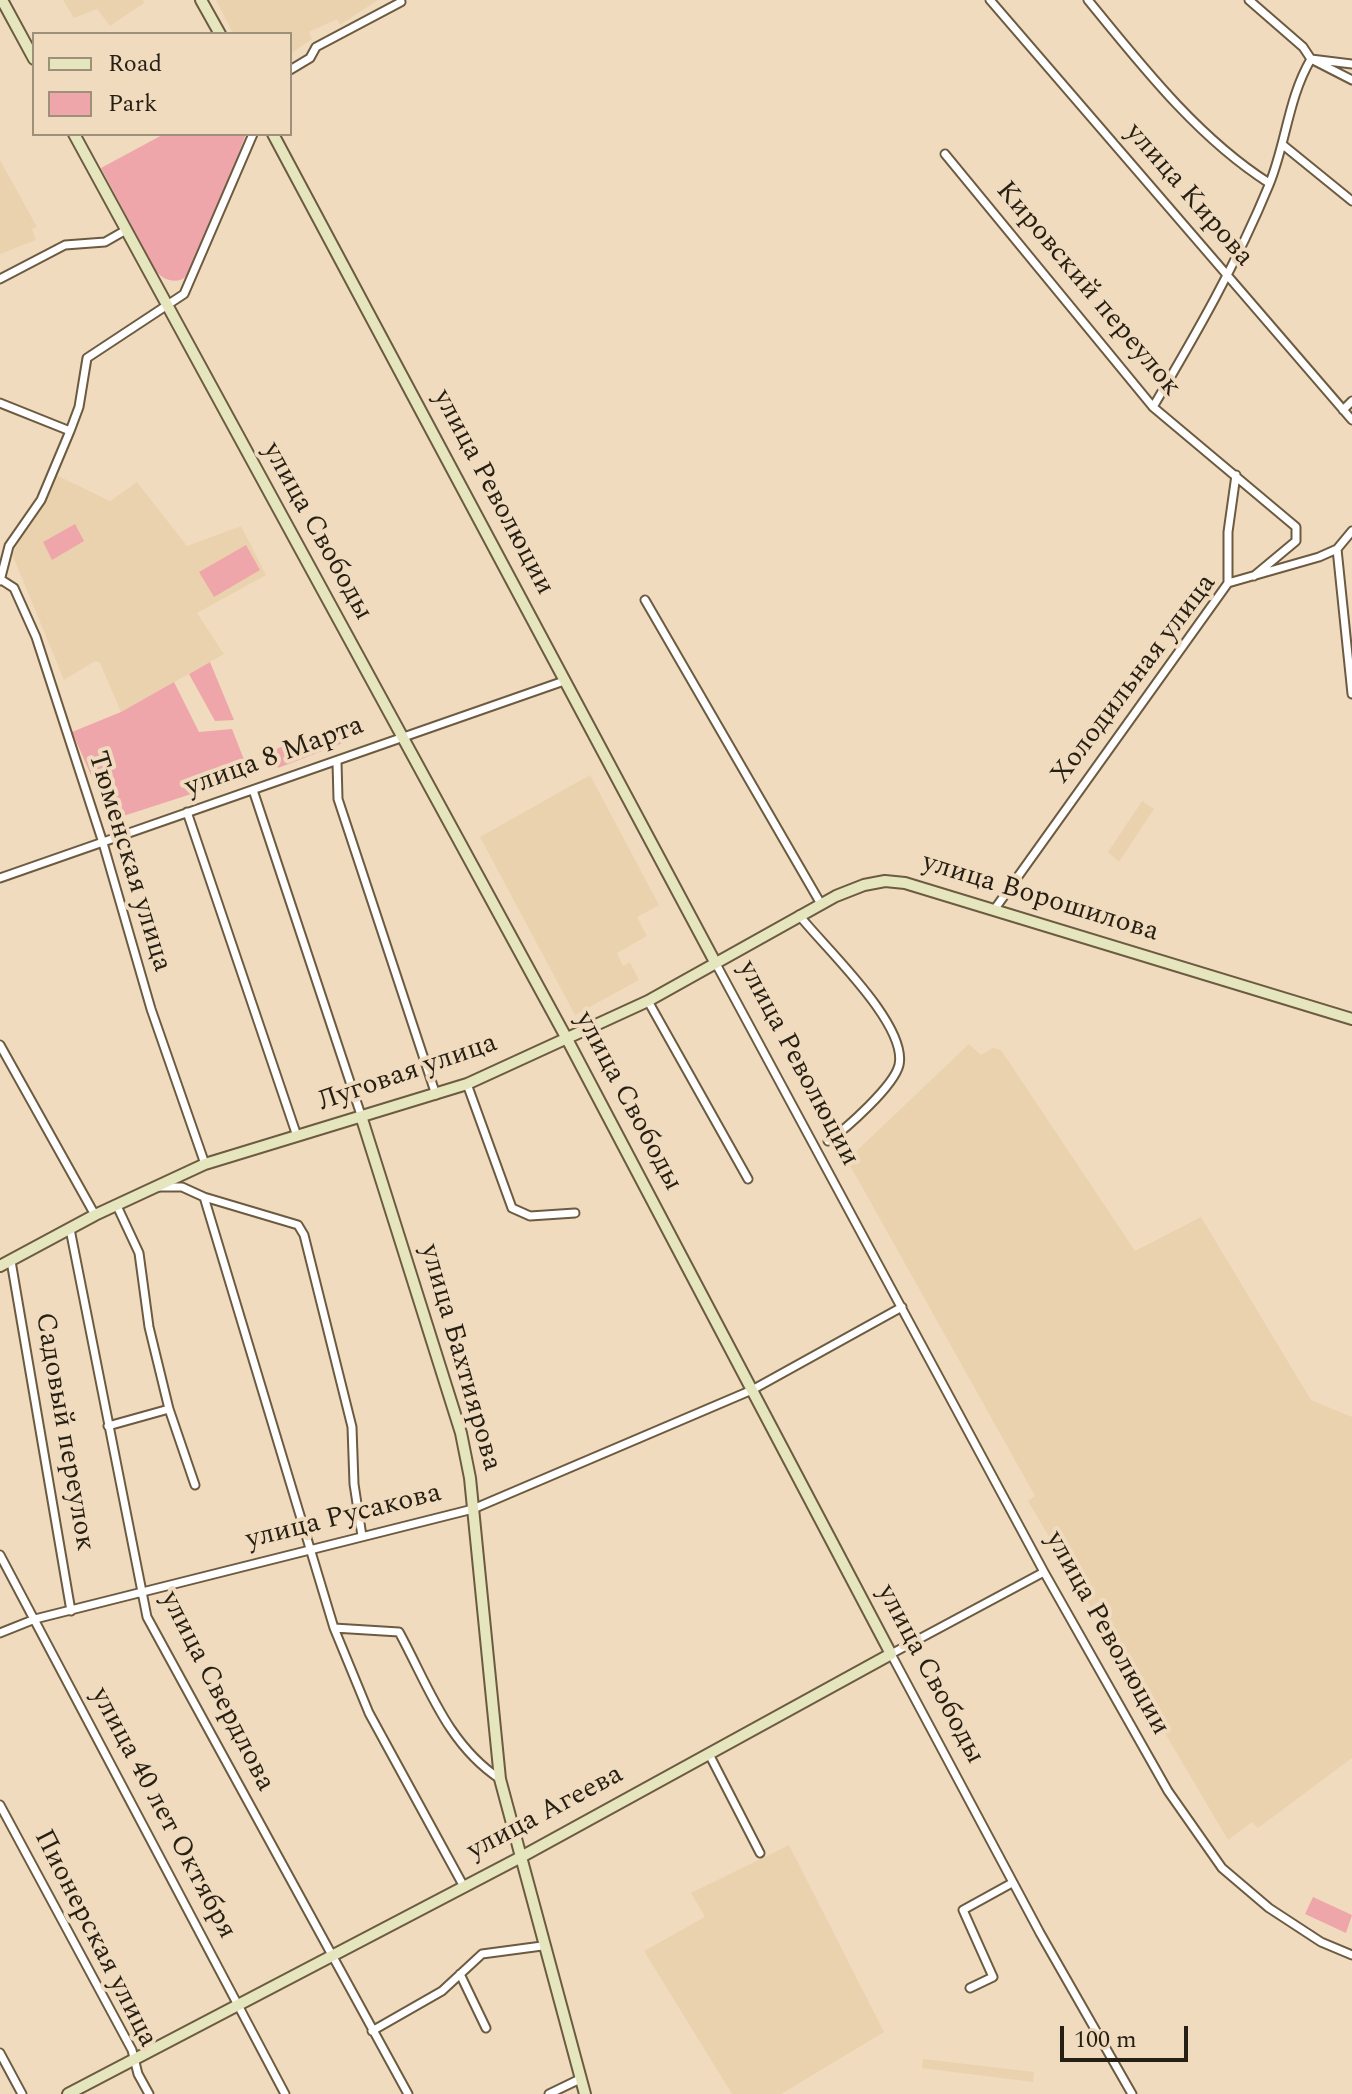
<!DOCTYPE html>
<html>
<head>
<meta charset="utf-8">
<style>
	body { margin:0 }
	#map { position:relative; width:1352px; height:2094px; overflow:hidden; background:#f0dbbe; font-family:Spectral,serif }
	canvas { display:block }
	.legend { position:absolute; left:32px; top:32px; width:260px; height:104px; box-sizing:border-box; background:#f0dbbe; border:2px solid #9f907a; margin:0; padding:10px 14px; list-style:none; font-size:24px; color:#261f14 }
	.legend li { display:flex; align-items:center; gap:16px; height:40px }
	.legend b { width:40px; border:2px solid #9f907a }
	.scale { position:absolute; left:1060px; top:2026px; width:128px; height:36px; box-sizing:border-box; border:4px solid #261f14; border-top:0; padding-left:10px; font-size:24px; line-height:28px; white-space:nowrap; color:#261f14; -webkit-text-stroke:6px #f0dbbe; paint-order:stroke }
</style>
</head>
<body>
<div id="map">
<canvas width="1352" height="2094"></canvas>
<ul class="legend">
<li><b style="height:10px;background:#e6e6be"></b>Road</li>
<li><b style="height:22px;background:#efa6aa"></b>Park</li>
</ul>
<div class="scale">100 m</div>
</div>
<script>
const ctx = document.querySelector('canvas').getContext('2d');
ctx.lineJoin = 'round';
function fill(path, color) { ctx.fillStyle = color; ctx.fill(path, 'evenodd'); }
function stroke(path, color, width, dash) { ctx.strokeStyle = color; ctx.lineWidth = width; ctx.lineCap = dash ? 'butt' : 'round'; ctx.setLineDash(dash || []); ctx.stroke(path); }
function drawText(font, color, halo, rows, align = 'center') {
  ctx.font = font + ' Spectral,serif'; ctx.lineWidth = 8; ctx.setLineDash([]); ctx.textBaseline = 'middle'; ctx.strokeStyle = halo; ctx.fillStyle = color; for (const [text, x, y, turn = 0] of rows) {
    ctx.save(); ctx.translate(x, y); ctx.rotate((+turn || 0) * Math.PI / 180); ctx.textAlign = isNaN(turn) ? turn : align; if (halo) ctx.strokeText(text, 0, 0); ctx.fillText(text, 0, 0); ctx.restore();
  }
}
const built = new Path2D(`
	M63,0H143L144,3L110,26L97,9L74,18Z
	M216,0H378L340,25L337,19L309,32L312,39L290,54V34H233Z
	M0,160L37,227L32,229L36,240L0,254Z
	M56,475L110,501L137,482L187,546L241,526L266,575L197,613L224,654L121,712L100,663L95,661L64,680L12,554Z
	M590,775L659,905L637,917L647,936L617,953L623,966L630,962L639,980L575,1015L480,837Z
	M1142,801L1154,809L1119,862L1108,852Z
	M969,1044L981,1055L993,1048L1001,1050L1135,1251L1201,1217L1311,1400L1352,1417V1758L1258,1828L1252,1822L1228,1840L1028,1501L1035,1496L847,1160Z
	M789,1845L884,2032L781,2094H732L644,1951L705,1917L691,1893Z
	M923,2059L1034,2072L1033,2082L922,2068Z`);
const green = new Path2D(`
	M164,134H246C235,162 205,257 188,275C178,285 164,281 156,271L101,168Z
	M75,524L84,541L52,560L43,542Z
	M246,545L260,570L214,597L199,572Z
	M210,662L234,720L215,721L189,674Z
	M174,682L199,732L232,729L250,775L111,820L72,732L121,712Z
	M341,724L348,741L278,768L271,751Z
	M1313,1897L1352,1915L1346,1933L1305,1914Z`);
const street = new Path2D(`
	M990,0L1352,420
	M1088,0C1141,65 1198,138 1269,183
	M1249,0L1303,47L1311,59L1352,80
	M290,70L310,58L316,47L401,2
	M1283,145L1352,201
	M945,154L1153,407L1296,527V541L1254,576
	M0,279L65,245L105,242L126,230
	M0,403L70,431
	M1153,407C1196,334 1237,263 1269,185C1286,144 1288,98 1311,59L1352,64
	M1343,410L1352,401
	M1337,549L1352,694
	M0,579L14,588L36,637L103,843L151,1009L205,1164
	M0,581L9,546L41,500L70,431L79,407L87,358L184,294L253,134
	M1228,583V532L1236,475
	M645,600L821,904
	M337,762L338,799L436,1095
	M253,790L362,1118
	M187,812L297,1136
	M0,878L564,681
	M994,910L1228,583L1319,557L1337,549L1352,531
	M799,915C823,946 908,1024 899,1065C894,1086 846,1129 828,1141
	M715,962L1044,1572L1168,1791L1222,1868L1269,1908L1321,1942L1352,1955
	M648,1001L748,1179
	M0,1045L95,1215
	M467,1084L512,1208L530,1216L575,1213
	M156,1187H182L204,1197L334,1628L399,1632C428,1685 447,1744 500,1779
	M204,1197L298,1225L304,1235L352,1427L354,1484L362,1536
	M117,1206L139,1253L149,1327L169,1409L195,1485
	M70,1229L147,1617L408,2094
	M11,1261L71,1611
	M108,1426L169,1409
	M0,1555L285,2094
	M1044,1572L891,1654L1040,1933L1132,2094
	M334,1628L369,1713L463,1885
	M0,1633L35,1619L473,1509L752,1390L902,1307
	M709,1754L760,1853
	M0,1805L132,2050L138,2074L149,2094
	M460,1974L486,2028
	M970,1988L993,1977L963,1910L1012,1883
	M372,2031L442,1991L482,1954L542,1946
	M0,2053L22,2094
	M549,2094L580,2079`);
const secondary = new Path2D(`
	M2,0L34,59
	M201,0L220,34
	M273,134L715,962
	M362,1119L461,1433L470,1478L500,1779L585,2094
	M0,1266L95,1215L205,1164L467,1084L648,1001L836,896L864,885L885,881L905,883L1352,1019
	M68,2094L521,1857L891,1654L567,1039L74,134`);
const streetNames = [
	["улица Кирова",1188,196,49],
	["Кировский переулок",1087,290,50],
	["улица Революции",492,493,62],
	["улица Свободы",316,532,61],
	["Холодильная улица",1135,680,-53],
	["улица 8 Марта",275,758,-20],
	["Тюменская улица",128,862,73],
	["улица Ворошилова",1040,899,17],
	["улица Революции",797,1064,62],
	["Луговая улица",408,1074,-19],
	["улица Свободы",627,1102,62],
	["улица Бахтиярова",459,1358,74],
	["Садовый переулок",63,1432,80],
	["улица Русакова",344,1518,-14],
	["улица Революции",1106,1634,61],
	["улица Свободы",929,1675,62],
	["улица Свердлова",216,1692,63],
	["улица 40 лет Октября",162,1814,62],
	["улица Агеева",546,1814,-28],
	["Пионерская улица",94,1939,63]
];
fill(built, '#ebd2ae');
fill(green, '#efa6aa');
stroke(street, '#6c5b41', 11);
stroke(secondary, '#6c5b41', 14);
stroke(street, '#fff', 7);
stroke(secondary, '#e6e6be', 10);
drawText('28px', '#261f14', '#f0dbbe', streetNames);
</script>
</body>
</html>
